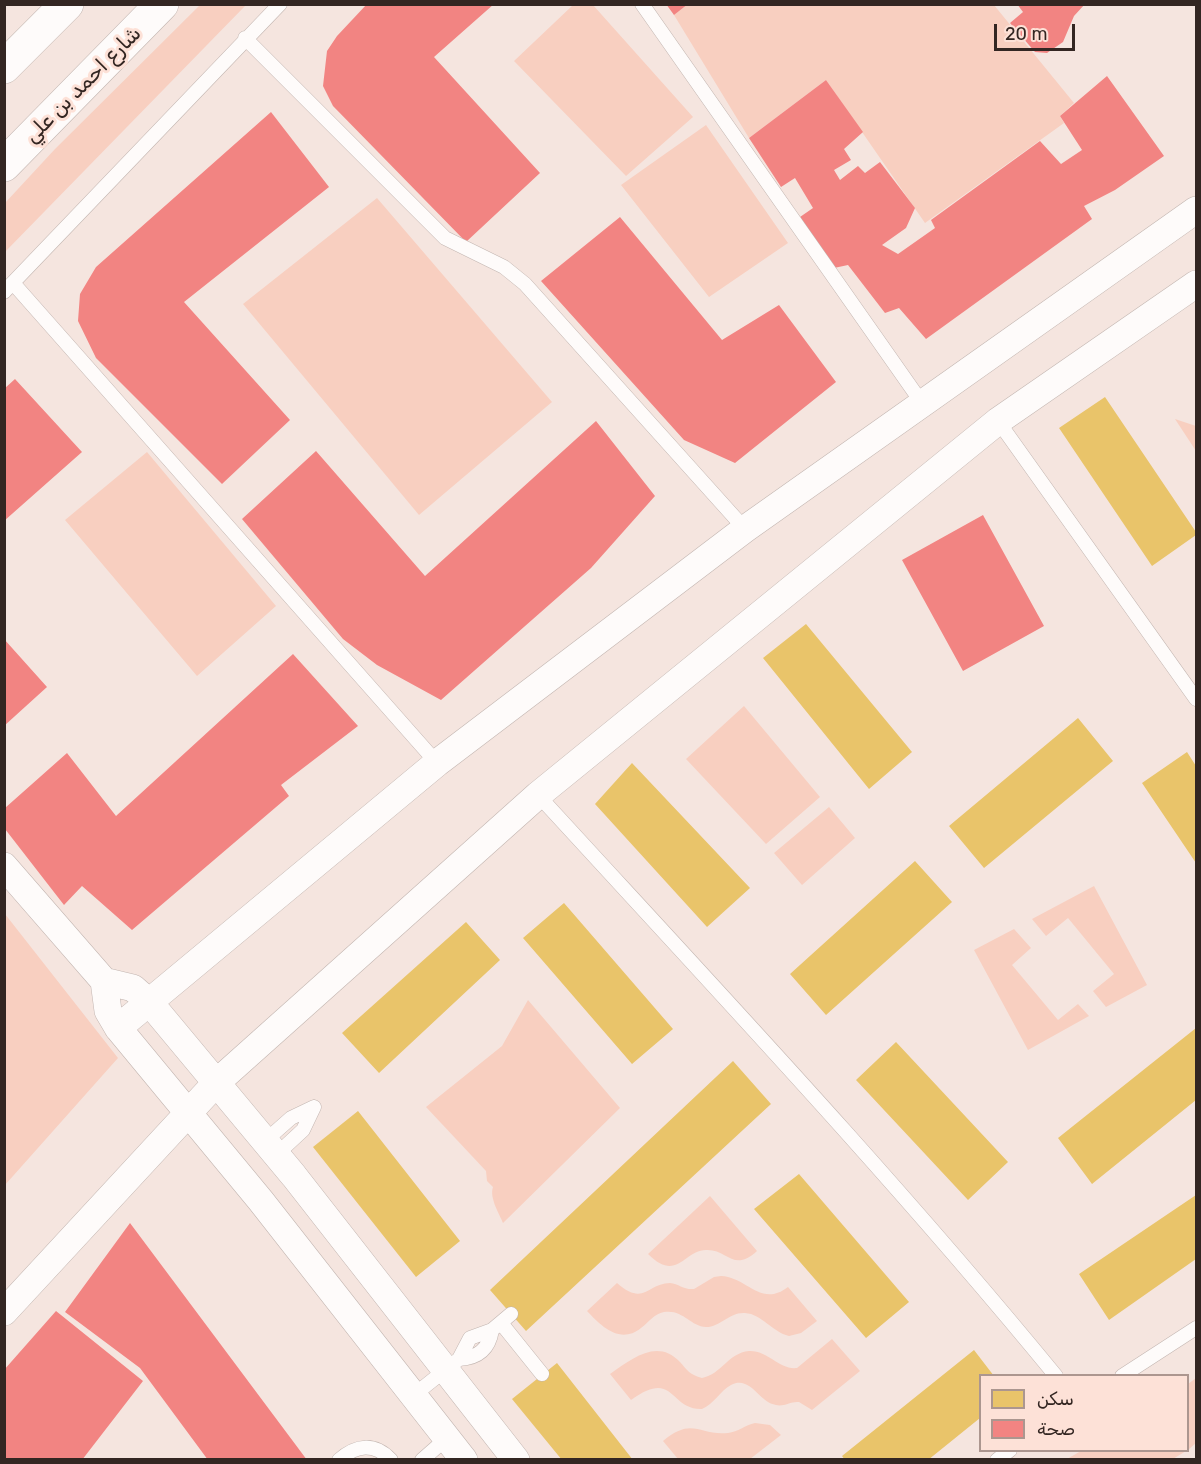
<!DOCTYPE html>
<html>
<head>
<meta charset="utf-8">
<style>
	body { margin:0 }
	#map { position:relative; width:1201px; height:1464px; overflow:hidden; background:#f5e5df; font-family:Rubik,"Noto Naskh Arabic",sans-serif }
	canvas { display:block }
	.frame { position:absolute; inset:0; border:6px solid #332622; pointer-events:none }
	.legend { position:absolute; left:979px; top:1374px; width:210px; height:78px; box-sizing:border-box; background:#fde1d7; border:2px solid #ac968f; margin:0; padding:8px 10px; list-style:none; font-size:18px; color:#332622 }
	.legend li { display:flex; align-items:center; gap:12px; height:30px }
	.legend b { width:30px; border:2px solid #ac968f }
	.scale { position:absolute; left:994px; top:24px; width:81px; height:27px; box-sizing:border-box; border:3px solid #332622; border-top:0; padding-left:8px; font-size:18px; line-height:21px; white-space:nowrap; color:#332622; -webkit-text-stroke:4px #fde1d7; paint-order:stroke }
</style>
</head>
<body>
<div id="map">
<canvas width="1201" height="1464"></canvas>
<div class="frame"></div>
<ul class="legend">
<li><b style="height:16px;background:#e9c46a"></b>سكن</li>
<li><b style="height:16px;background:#f28482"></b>صحة</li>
</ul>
<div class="scale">20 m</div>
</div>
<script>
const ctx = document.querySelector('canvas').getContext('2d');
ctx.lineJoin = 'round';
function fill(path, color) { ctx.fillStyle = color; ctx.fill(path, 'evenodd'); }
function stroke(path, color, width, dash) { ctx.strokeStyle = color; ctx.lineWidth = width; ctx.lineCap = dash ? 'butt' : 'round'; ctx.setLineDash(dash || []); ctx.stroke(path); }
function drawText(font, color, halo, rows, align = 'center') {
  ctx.font = font + ' Rubik,"Noto Naskh Arabic",sans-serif'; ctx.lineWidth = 6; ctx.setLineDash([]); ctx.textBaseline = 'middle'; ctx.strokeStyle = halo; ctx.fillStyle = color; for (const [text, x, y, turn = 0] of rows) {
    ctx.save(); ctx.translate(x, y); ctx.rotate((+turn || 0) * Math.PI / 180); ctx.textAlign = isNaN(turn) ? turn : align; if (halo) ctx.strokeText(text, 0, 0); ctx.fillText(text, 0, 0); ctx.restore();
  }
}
const green = new Path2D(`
	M201,4L246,5L5,252V203L55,149Z
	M688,4L994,5L1074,103L1060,116L1064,123L925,223L826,80L749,138L674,15Z
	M573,5H593L693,117L626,176L514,61Z
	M706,125L788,243L709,297L621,185Z
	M377,198L552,402L419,515L243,304Z
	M1175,419L1196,426V451Z
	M147,452L276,606L197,676L65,520Z
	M744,706L820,797L766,844L686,759Z
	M829,807L855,838L802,885L774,853Z
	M1094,886L1147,985L1106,1007L1093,991L1114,974L1068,918L1046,936L1032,919Z
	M5,914L118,1058L5,1185Z
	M1014,929L1031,948L1012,965L1058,1020L1078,1004L1089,1016L1028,1050L974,950Z
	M528,1000L620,1108L503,1223C500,1215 489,1198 493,1187L487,1181L486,1171L426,1107L502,1046Z
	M710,1196L757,1251C733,1273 728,1249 706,1250C684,1250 677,1283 648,1254Z
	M721,1276C747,1277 761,1308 788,1287L817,1321L801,1333L789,1336C772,1332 762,1314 745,1313C729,1312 721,1327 706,1327C690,1326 683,1309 664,1312C654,1314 649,1322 641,1328C620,1345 601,1326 587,1311L617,1283C644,1307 648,1283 670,1283C679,1284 684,1290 694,1289L714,1277Z
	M832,1339L860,1371L812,1410L799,1402C791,1401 784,1407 776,1405C759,1403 751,1375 731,1385C720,1391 714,1404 702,1409C669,1410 675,1368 631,1400L610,1374C632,1359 657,1338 680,1362C687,1370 690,1375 702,1378C722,1374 728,1353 749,1351C768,1350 779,1370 797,1368Z
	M1196,1378V1443L1188,1450V1384Z
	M755,1423L770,1425L781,1435L750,1459H678L663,1441C693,1416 699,1436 728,1433C738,1432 745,1425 755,1423Z
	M1081,1451V1450L1186,1451L1173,1459H1067Z`);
const homes = new Path2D(`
	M1105,397L1196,532V535L1152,566L1059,428Z
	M806,624L912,752L869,789L763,658Z
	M1078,718L1113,761L984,868L949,826Z
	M1187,752L1196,766V863L1142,783Z
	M632,763L750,888L707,927L595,804Z
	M915,861L952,902L826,1015L790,974Z
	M564,903L673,1029L632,1064L523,938Z
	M466,922L500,960L379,1073L342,1033Z
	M1196,1028V1100L1092,1184L1058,1138Z
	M896,1042L1008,1162L968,1200L856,1080Z
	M733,1061L771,1104L526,1331L490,1290Z
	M358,1111L460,1241L416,1277L313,1147Z
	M799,1174L909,1302L866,1338L754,1209Z
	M1196,1195V1259L1109,1320L1079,1274Z
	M974,1350L994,1376H980V1418L928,1460H845L842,1456Z
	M557,1363L633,1460H562L512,1399Z`);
const health = new Path2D(`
	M367,4H494L434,57L540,173L466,242L333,106L323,86L327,51L337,36Z
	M666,4H688L674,15Z
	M1017,4H1085L1074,16L1063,42L1047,53L1035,52L1010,23L1023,12Z
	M1107,76L1164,156L1115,190L1084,206L1092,219L926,339L899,308L885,313L848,265L834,268L800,217L813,208L795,178L781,187L749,138L826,80L863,132L844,149L851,160L834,170L840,180L858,166L865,173L880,162L915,208L906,228L882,245L898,254L935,228L931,220L1040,141L1061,164L1082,150L1060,116Z
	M271,112L329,187L184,302L290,420L222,484L96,358L78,321L80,294L96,267Z
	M620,217L722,340L779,305L836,382L735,463L684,440L541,281Z
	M15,379L82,452L4,521V389Z
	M596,421L655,496L591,568L441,700L377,665L343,639L242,519L316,451L425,576Z
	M983,515L1044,626L963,671L902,560Z
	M4,639L47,687L4,726Z
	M293,654L358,726L281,785L289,796L132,930L82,886L64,905L5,829V808L67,753L116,816Z
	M130,1223L307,1460H208L140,1368L65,1312Z
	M56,1311L143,1381L82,1460H4V1370Z`);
const service = new Path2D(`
	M642,4L922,403
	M245,38L445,238L504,267L525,284L745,529
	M13,283L437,763
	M4,292L280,4
	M998,421L1196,699
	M538,795C713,986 891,1175 1056,1376
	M265,1141L291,1118L314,1107
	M276,1155L303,1130L314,1107
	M501,1323L542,1374
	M459,1359C478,1358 489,1349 492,1330
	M1122,1376L1196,1328
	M414,1395L459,1359L470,1338L492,1330L511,1314
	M339,1460C356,1445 374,1442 391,1460
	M422,1460L447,1438
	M997,1460L1010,1450`);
const minor = new Path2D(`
	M4,866L104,981L108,1011L118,1028L261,1201L464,1460
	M104,981L133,988L150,1003L294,1176L516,1460
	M118,1028L437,763L745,529L1196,210
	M4,1312L216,1083L538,795L998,421L1196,284`);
const primary = new Path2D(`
	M4,67L67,4
	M4,165L162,4`);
const streetNames = [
	["شارع احمد بن علي",83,85,-45]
];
fill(green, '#f8cfc0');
fill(homes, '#e9c46a');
fill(health, '#f28482');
stroke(service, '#c2b5b0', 15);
stroke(minor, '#c2b5b0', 28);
stroke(primary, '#c2b5b0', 34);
stroke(service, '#fefbfa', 14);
stroke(minor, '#fefbfa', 27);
stroke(primary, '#fefbfa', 33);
drawText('21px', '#332622', '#fde1d7', streetNames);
</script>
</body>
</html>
